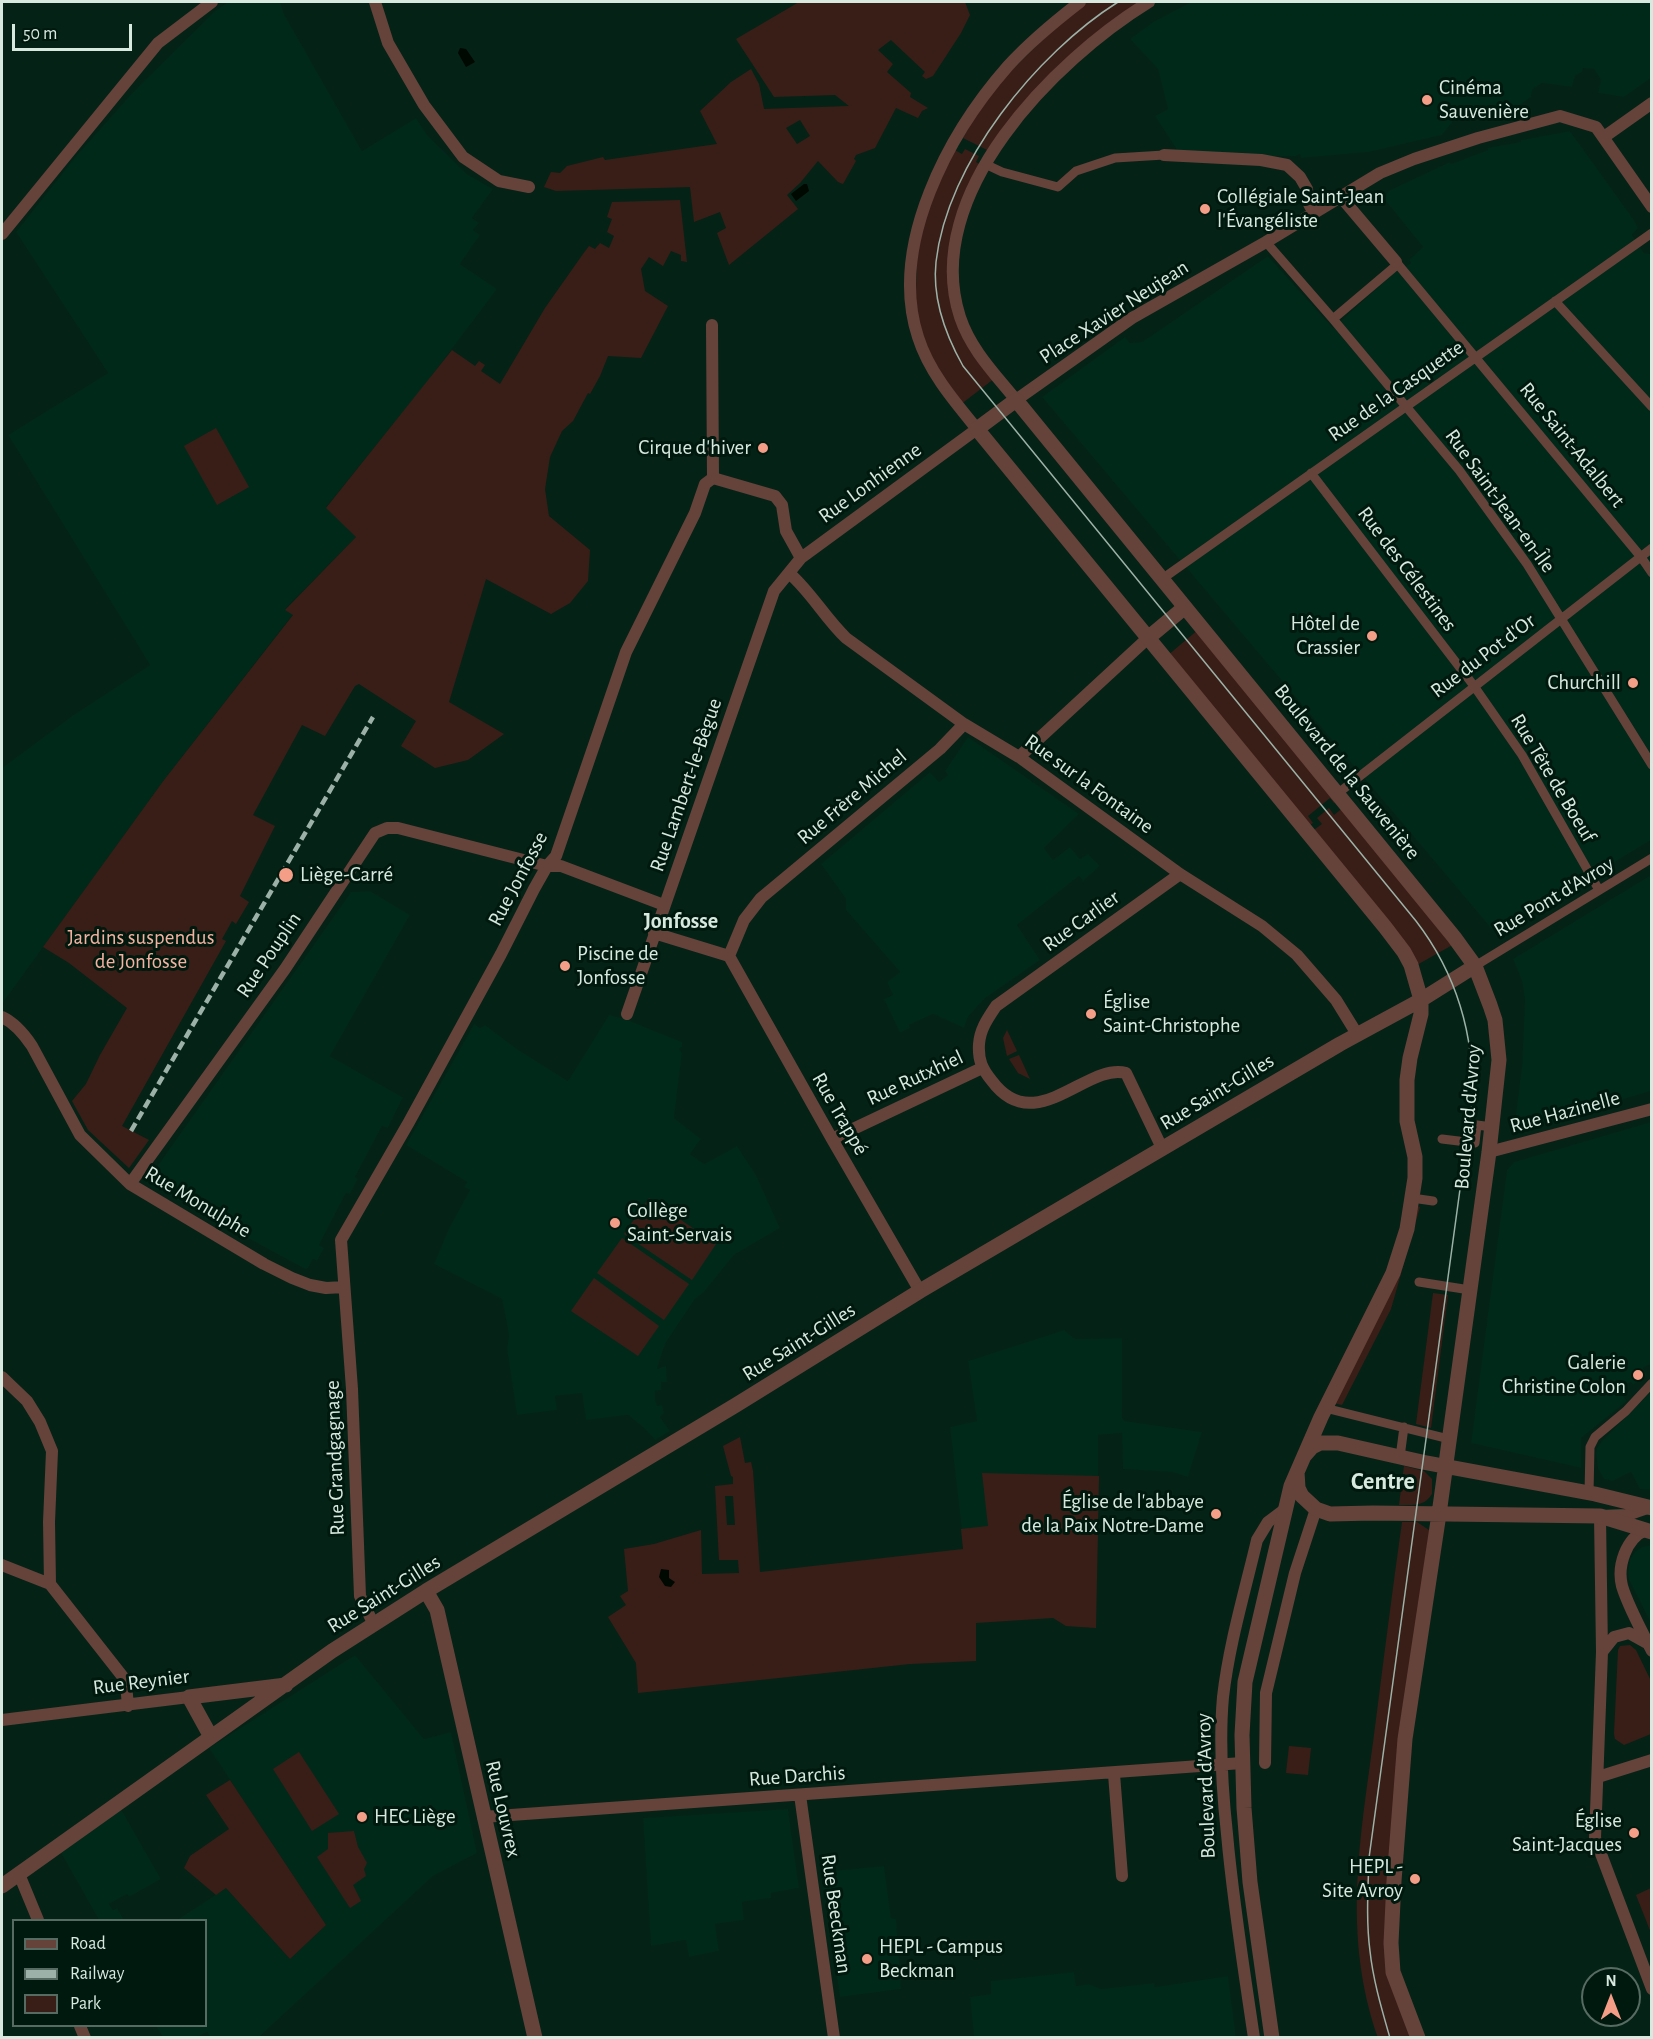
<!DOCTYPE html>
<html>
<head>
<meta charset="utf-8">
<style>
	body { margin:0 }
	#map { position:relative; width:1653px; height:2039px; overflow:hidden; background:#052217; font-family:"Alegreya Sans",sans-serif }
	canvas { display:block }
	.frame { position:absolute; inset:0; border:3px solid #d8e9e0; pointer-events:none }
	.legend { position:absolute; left:12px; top:1919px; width:195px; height:108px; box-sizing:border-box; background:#00190e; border:2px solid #566c62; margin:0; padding:8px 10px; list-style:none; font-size:18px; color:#d8e9e0 }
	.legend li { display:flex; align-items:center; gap:12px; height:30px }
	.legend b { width:30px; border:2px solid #566c62 }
	.north { position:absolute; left:1581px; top:1967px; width:60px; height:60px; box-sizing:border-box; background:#00190e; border:2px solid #566c62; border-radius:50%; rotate:0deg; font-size:16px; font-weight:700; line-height:24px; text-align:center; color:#d8e9e0 }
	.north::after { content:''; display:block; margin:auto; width:21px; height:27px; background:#f49e88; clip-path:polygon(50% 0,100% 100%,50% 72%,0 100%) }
	.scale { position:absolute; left:12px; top:24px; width:120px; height:27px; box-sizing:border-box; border:3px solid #d8e9e0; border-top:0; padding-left:8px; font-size:18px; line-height:21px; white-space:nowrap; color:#d8e9e0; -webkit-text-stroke:4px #00190e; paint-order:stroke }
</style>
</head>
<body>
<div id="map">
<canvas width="1653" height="2039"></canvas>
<div class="frame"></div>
<ul class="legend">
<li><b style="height:8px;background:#65433a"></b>Road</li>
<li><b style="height:8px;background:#9cb1a7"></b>Railway</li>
<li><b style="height:16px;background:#391e17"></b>Park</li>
</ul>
<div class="north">N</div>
<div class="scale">50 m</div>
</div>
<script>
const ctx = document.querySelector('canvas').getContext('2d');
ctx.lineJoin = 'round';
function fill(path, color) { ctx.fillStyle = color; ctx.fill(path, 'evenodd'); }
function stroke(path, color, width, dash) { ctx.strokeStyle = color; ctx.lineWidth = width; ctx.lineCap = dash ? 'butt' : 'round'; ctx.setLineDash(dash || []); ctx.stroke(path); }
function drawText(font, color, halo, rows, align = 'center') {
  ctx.font = font + ' "Alegreya Sans",sans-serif'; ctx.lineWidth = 6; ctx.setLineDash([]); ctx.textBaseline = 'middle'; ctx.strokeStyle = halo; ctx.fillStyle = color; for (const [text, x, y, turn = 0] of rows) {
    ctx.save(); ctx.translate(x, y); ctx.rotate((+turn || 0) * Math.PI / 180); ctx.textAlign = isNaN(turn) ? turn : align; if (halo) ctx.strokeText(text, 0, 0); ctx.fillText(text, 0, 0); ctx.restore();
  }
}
const built = new Path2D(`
	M228,2H280L284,14L362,151L416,118L427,135L467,174L493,189L472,218L479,223L473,230L480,235L460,264L497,289L424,386L326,507L356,537L285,609L293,614L164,780L2,1004V768L72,716L150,665L8,435L108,373L16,232L77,155L133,92L215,11Z
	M1191,2H1651V78L1624,97L1598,93L1601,80L1594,69L1583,68L1582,72L1575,76L1572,87L1542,83L1532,90L1531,97L1504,116L1491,114L1484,106L1481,108V116L1476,115L1470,106H1465L1442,135L1369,152L1301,158L1300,154L1296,156L1235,157L1179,153L1155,116L1168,109L1158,69L1130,39L1153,22Z
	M1570,131L1634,220L1638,228L1632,235L1644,253L1651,254V840L1496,934L1042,397L1125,337L1130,343L1142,342L1268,256L1333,328L1395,272L1402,269L1411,263L1409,260L1423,247L1385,200L1387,193L1390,190L1450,162L1451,164L1488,150L1487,148L1521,142V140Z
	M968,737L1079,814L1044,848L1053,860L1070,847L1080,859L1088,854L1100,866L1083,881L1079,876L1017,925L1040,960L984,999L968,1017L964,1028L933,1014L909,1025L910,1028L900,1033L884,999L893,995L887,982L900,972L846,910V899L821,864L930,772L939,782L948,775L945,771Z
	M1651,875V1091L1532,1126L1520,1127L1515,1122L1522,1066L1525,999L1522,981L1513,959Z
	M370,891L410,915L330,1056L404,1098L402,1099L388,1128L382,1126L355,1177L358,1179L350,1194L346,1193L319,1245L324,1248L317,1261L313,1259L308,1268L305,1269L154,1187L151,1175L351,892Z
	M609,1015L625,1019L682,1042V1047L679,1049L682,1053L674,1118L701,1139L690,1154L704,1164L737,1146L756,1175L780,1228L734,1255L704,1292L695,1299L665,1344L657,1369L666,1366L667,1382H661V1390L655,1391V1398L657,1406L662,1405L664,1413L660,1417L670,1431L655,1440L645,1429L628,1415L586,1420L582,1393L555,1396L557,1410L517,1415L507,1349L509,1335L502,1299L434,1264L449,1228L470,1190L464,1187L467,1182L406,1145L474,1024L480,1028L485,1025L517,1049L568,1081Z
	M1651,1122L1652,1363L1643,1368L1647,1375L1633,1385L1631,1382L1616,1388L1627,1401L1581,1438V1468L1471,1443L1507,1170L1514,1162Z
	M1064,1330L1075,1339L1122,1338V1418L1125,1421L1202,1432L1188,1477L1172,1472L1123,1469L1122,1433L1098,1435V1547L964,1549L950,1427L977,1421L968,1361Z
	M1651,1392V1490L1640,1489L1631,1472L1613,1481L1604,1479L1598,1469L1596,1453L1597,1448L1603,1440Z
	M1651,1545H1652L1651,1623L1629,1580L1628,1572L1630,1559L1635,1552L1642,1547Z
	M355,1655L424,1739L451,1732L477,1853L433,1876L259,2037H210L207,2032L197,2037H163L156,2026H206V1920H177L226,1888L290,1959L326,1925L209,1748Z
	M121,1809L161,1879L129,1897L127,1894L109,1904L113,1910L117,1908L124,1920H99L61,1853Z
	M788,1809L799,1888L771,1893V1898L742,1902L744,1920L715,1924L719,1951L689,1957L686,1940L651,1946L643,1818Z
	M884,1866L891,1918L896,1919L901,1989L840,1997L821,1872Z
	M1074,1972L1076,1986L1089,1984L1101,1989L1154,1983L1155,1987L1228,1976L1236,2037H974L970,1997L991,1994V1981Z`);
const green = new Path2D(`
	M799,2H965L970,15L961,33L933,76L926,79L922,76L925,72L891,40L878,50L893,64L887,72L911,93L910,97L928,108L922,111L918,118L896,108L875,148L856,155L854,159L856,161L843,184L838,182L818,161L800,183L787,195L798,209L729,265L717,233L726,228L720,212L694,222L690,187L556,191L544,187L551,172L560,173L567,166L603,157L605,160L717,144L700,111L731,82L751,69L759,84L764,109L849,106L835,95L774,97L736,39ZM800,120L810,136L797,144L786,128Z
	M1082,2H1145L1103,30L986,160L983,158L987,150L963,138L989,92Z
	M953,149L962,154L965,149L979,156L976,162L983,166L963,211L955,299L995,378L960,405L932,368L915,319L918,232Z
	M680,200L687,262L681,261V255L671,251L663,266L649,257L641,269L645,291L668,306L641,358L608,356L600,376L590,394L588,393L573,421L562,431L550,457L545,489L549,516L590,550L588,581L570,603L551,614L486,579L449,702L504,734L468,760L435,768L401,746L416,721L359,684L355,686L325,736L302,725L253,815L275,826L240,896L249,902L236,924L232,921L222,939L226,941L122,1126L149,1140L129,1168L88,1130L72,1101L86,1084L100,1055L127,1008L69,963L43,947L164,780L293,615L285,610L356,537L326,508L452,350L475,366L479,361L485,365L481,371L500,384L545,308L583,254L589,246L595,249L600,243L609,248L614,236L607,232L612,219L607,217L612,202Z
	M216,428L249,487L217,505L184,446Z
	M1199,629L1340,799L1334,803L1330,798L1308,816L1313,823L1307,827L1167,656Z
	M1345,806L1456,943L1415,966L1311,832L1322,824L1317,818L1329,808L1334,815Z
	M1007,1030L1017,1051L1007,1056L1003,1038Z
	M1019,1055L1030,1079L1018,1073L1009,1059Z
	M649,1198L716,1244L692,1280L624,1234Z
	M1411,1205L1420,1207L1391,1309L1342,1405L1328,1402L1393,1273Z
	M622,1238L689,1284L664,1320L597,1273Z
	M594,1278L659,1326L638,1356L571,1311Z
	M1433,1293L1448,1295L1431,1428L1416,1424Z
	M740,1437L745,1463L751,1462L753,1471L760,1572L963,1549L961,1529L988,1526L982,1473L1099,1476L1096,1628L1066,1626L1053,1618L976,1623V1661L910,1664L638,1693L636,1663L608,1617L626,1605L620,1596L628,1591L624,1549L654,1544L701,1530L702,1574L739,1573L738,1560H719L715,1486L733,1484V1477L731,1476L723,1446ZM725,1496H733L735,1525H727Z
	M1404,1466L1424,1471L1432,1479V1494C1424,1507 1412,1505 1399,1505Z
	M1402,1522H1417L1435,1534L1389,1943L1415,2037L1378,2038C1342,1934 1360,1840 1374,1735C1383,1664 1392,1593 1402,1522Z
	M1630,1645L1636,1650L1651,1681V1734L1624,1745L1615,1739L1614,1734L1618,1650L1620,1646Z
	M1289,1746L1311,1748L1308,1775L1286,1773Z
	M299,1752L339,1814L312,1831L273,1769Z
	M230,1780L326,1925L290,1959L226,1888L216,1895L184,1868L190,1856L229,1829L206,1795Z
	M354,1831L358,1847L367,1863L364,1869L366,1876L353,1885L361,1901L350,1908L317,1857L328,1849V1833Z
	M1651,1888V1933L1636,1895Z`);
const water = new Path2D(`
	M460,48L466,49L475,62L466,67L458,53Z
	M804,184H807L809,191L796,201L791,194Z
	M661,1569L669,1570V1578L675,1582L671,1587L665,1586L659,1577Z`);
const pedestrian = new Path2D(`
	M985,164L1002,172L1058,187L1076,171L1115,158L1164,155
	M1266,242L1333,319L1459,470L1527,564L1652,765
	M1396,262L1641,557L1652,573
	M1555,301L1652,407
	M1333,319L1398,264
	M1311,473L1474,686L1522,755L1599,890
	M1162,579L1652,233
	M1337,794L1652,548
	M1475,966L1652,858
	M1442,1139L1475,1143L1477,1125L1492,1127
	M1412,1198L1433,1201
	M1419,1282L1470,1290
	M1325,1408L1449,1439
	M1400,1457L1404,1427
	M1589,1493L1590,1447L1595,1437L1626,1411L1652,1383`);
const minor = new Path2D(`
	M375,2L388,43L424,105L463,157L499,181L529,187
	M1149,2C1055,60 920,194 960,317C971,350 995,374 1016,400L1132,318L1266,242L1380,173L1414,159L1478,138L1560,116L1596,127L1652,207
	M1604,137L1652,103
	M1164,155L1261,160L1287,165L1300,177L1307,189L1309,204L1314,213
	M1341,197L1396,262
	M2,234L158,43L212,2
	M712,325L713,478
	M713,478L775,496L782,505L786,531L801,558
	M789,573C811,592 825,618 846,638L964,724L1019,757L1180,874L1262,926L1297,955L1336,1000L1357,1034
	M1019,757L1148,638
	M654,933L729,956
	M729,956L832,1139L920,1291
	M729,956L744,920L761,898L940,749L964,724
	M627,1014L774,591L801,558L977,429C954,401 929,372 918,337C888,245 949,133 1008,66C1030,42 1054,22 1080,2
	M2,1017C15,1023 24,1034 32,1046L80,1135L130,1184L264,1264L292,1278L310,1285L326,1288L344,1287
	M832,1139L982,1068
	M1162,1148L1126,1073C1087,1062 1035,1139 992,1081C982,1069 978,1060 979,1044C980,1029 988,1018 996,1006L1180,874
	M1489,1152L1652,1109
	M130,1184L285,969L375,833L387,828H398L547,866H561L664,905
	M2,1377L27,1401L40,1422L52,1451L49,1522L50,1584L123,1677L126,1684L128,1706
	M1650,1507L1627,1515L1600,1516L1602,1652L1595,1838L1652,1989
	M1646,1530C1626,1538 1617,1566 1622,1586C1627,1603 1643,1634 1652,1651
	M2,1565L50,1584
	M374,1625L360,1596L352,1389L341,1240L409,1122L501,954L534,889L547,866L556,856L626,652L695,513L705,484L713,478
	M1602,1652L1614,1637L1629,1633L1647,1643
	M2,1720L189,1697
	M1265,1763L1266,1693L1295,1573L1316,1509
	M1114,1774L1122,1876
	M1598,1777L1652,1760
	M800,1795L834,2038
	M483,1817L1242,1763
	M19,1874L38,1920
	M80,2026L85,2038
	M1254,2038C1244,1970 1233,1902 1227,1834C1222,1788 1219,1742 1223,1697C1229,1644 1245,1591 1257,1540L1268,1522L1284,1510`);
const tertiary = new Path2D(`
	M1148,638L1185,607
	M1305,1455L1312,1447L1320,1443H1338L1422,1462L1595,1494L1652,1508
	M1297,1472L1298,1488L1302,1496L1316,1509L1330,1514L1373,1513L1600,1516L1652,1532
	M426,1591L437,1610L535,2038
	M211,1737L189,1697L286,1685
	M2,1886L332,1651L426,1591L736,1405L920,1291L1340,1044L1421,1000L1475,966
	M1272,2038L1250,1882L1244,1808L1242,1735L1245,1682L1291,1486L1321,1417L1393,1273L1407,1229L1415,1178V1157L1407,1121V1080L1410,1058L1421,1014V1000L1411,965L1404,952L1385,927L977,429L1016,400L1454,937L1475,966L1490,1005L1495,1020L1499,1060L1489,1152L1439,1514L1405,1739L1394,1881L1391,1943L1393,1972L1418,2038`);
const tram = new Path2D(`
	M1118,2C1037,53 947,163 936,262C932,299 945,334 963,366L1416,921C1456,973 1475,1035 1472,1101L1369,1858C1368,1889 1366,1921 1370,1951C1373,1980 1382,2010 1390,2038`);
const rail = new Path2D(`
	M131,1131L373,717`);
const markers = [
	[1427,100,6,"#f49e88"],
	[1205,209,6,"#f49e88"],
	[763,448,6,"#f49e88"],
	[1372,636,6,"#f49e88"],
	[1633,683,6,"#f49e88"],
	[286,875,8,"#f49e88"],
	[565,966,6,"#f49e88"],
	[1091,1014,6,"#f49e88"],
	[615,1223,6,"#f49e88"],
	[1638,1375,6,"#f49e88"],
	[1216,1514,6,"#f49e88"],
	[362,1817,6,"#f49e88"],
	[1634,1833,6,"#f49e88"],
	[1415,1879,6,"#f49e88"],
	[867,1959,6,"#f49e88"]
];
const poiNames = [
	["Cinéma",1439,88],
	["Sauvenière",1439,112],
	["Collégiale Saint-Jean",1217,197],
	["l'Évangéliste",1217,221],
	["Cirque d'hiver",751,448,"right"],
	["Hôtel de",1360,624,"right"],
	["Crassier",1360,648,"right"],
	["Churchill",1621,683,"right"],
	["Liège-Carré",300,875],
	["Piscine de",577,954],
	["Jonfosse",577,978],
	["Église",1103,1002],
	["Saint-Christophe",1103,1026],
	["Collège",627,1211],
	["Saint-Servais",627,1235],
	["Galerie",1626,1363,"right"],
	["Christine Colon",1626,1387,"right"],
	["Église de l'abbaye",1204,1502,"right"],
	["de la Paix Notre-Dame",1204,1526,"right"],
	["HEC Liège",374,1817],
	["Église",1622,1821,"right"],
	["Saint-Jacques",1622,1845,"right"],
	["HEPL -",1403,1867,"right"],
	["Site Avroy",1403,1891,"right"],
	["HEPL - Campus",879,1947],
	["Beckman",879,1971]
];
const streetNames = [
	["Place Xavier Neujean",1114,312,-33],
	["Rue de la Casquette",1396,391,-35],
	["Rue Saint-Adalbert",1572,445,51],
	["Rue Lonhienne",870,483,-36],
	["Rue Saint-Jean-en-Île",1500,501,54],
	["Rue des Célestines",1407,569,53],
	["Rue du Pot d'Or",1483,656,-37],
	["Boulevard de la Sauvenière",1347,772,51],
	["Rue Tête de Boeuf",1553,778,59],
	["Rue sur la Fontaine",1089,784,36],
	["Rue Lambert-le-Bègue",686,785,-71],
	["Rue Frère Michel",852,797,-40],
	["Rue Jonfosse",518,879,-62],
	["Rue Pont d'Avroy",1554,897,-31],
	["Rue Carlier",1081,921,-36],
	["Rue Pouplin",269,955,-56],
	["Rue Rutxhiel",915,1078,-25],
	["Rue Saint-Gilles",1217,1092,-31],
	["Rue Hazinelle",1565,1112,-15],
	["Rue Trappé",840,1114,60],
	["Boulevard d'Avroy",1468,1117,-85],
	["Rue Monulphe",198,1202,31],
	["Rue Saint-Gilles",799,1342,-32],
	["Rue Grandgagnage",335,1458,-92],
	["Rue Saint-Gilles",384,1594,-32],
	["Rue Reynier",141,1682,-7],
	["Rue Darchis",797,1776,-4],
	["Boulevard d'Avroy",1206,1786,-92],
	["Rue Louvrex",503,1809,77],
	["Rue Beeckman",836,1914,82]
];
const parkNames = [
	["Jardins suspendus",141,938],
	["de Jonfosse",141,962]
];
const neighbourhoodNames = [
	["Jonfosse",681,921]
];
const quarterNames = [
	["Centre",1383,1482]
];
fill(built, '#01291a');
fill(green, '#391e17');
fill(water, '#000802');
stroke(pedestrian, '#65433a', 9);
stroke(minor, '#65433a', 12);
stroke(tertiary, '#65433a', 15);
stroke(tram, '#9cb1a7', 1.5);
stroke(rail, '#9cb1a7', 4.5, [9, 4.5]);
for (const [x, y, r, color] of markers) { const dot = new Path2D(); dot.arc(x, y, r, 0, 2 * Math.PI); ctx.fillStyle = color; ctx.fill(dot); stroke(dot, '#00190e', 2); }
drawText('21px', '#d8e9e0', '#00190e', poiNames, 'left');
drawText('21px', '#d8e9e0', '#00190e', streetNames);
drawText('21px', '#f4b2a0', '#00190e', parkNames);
drawText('bold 22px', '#d8e9e0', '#00190e', neighbourhoodNames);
drawText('bold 24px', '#d8e9e0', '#00190e', quarterNames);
</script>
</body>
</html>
